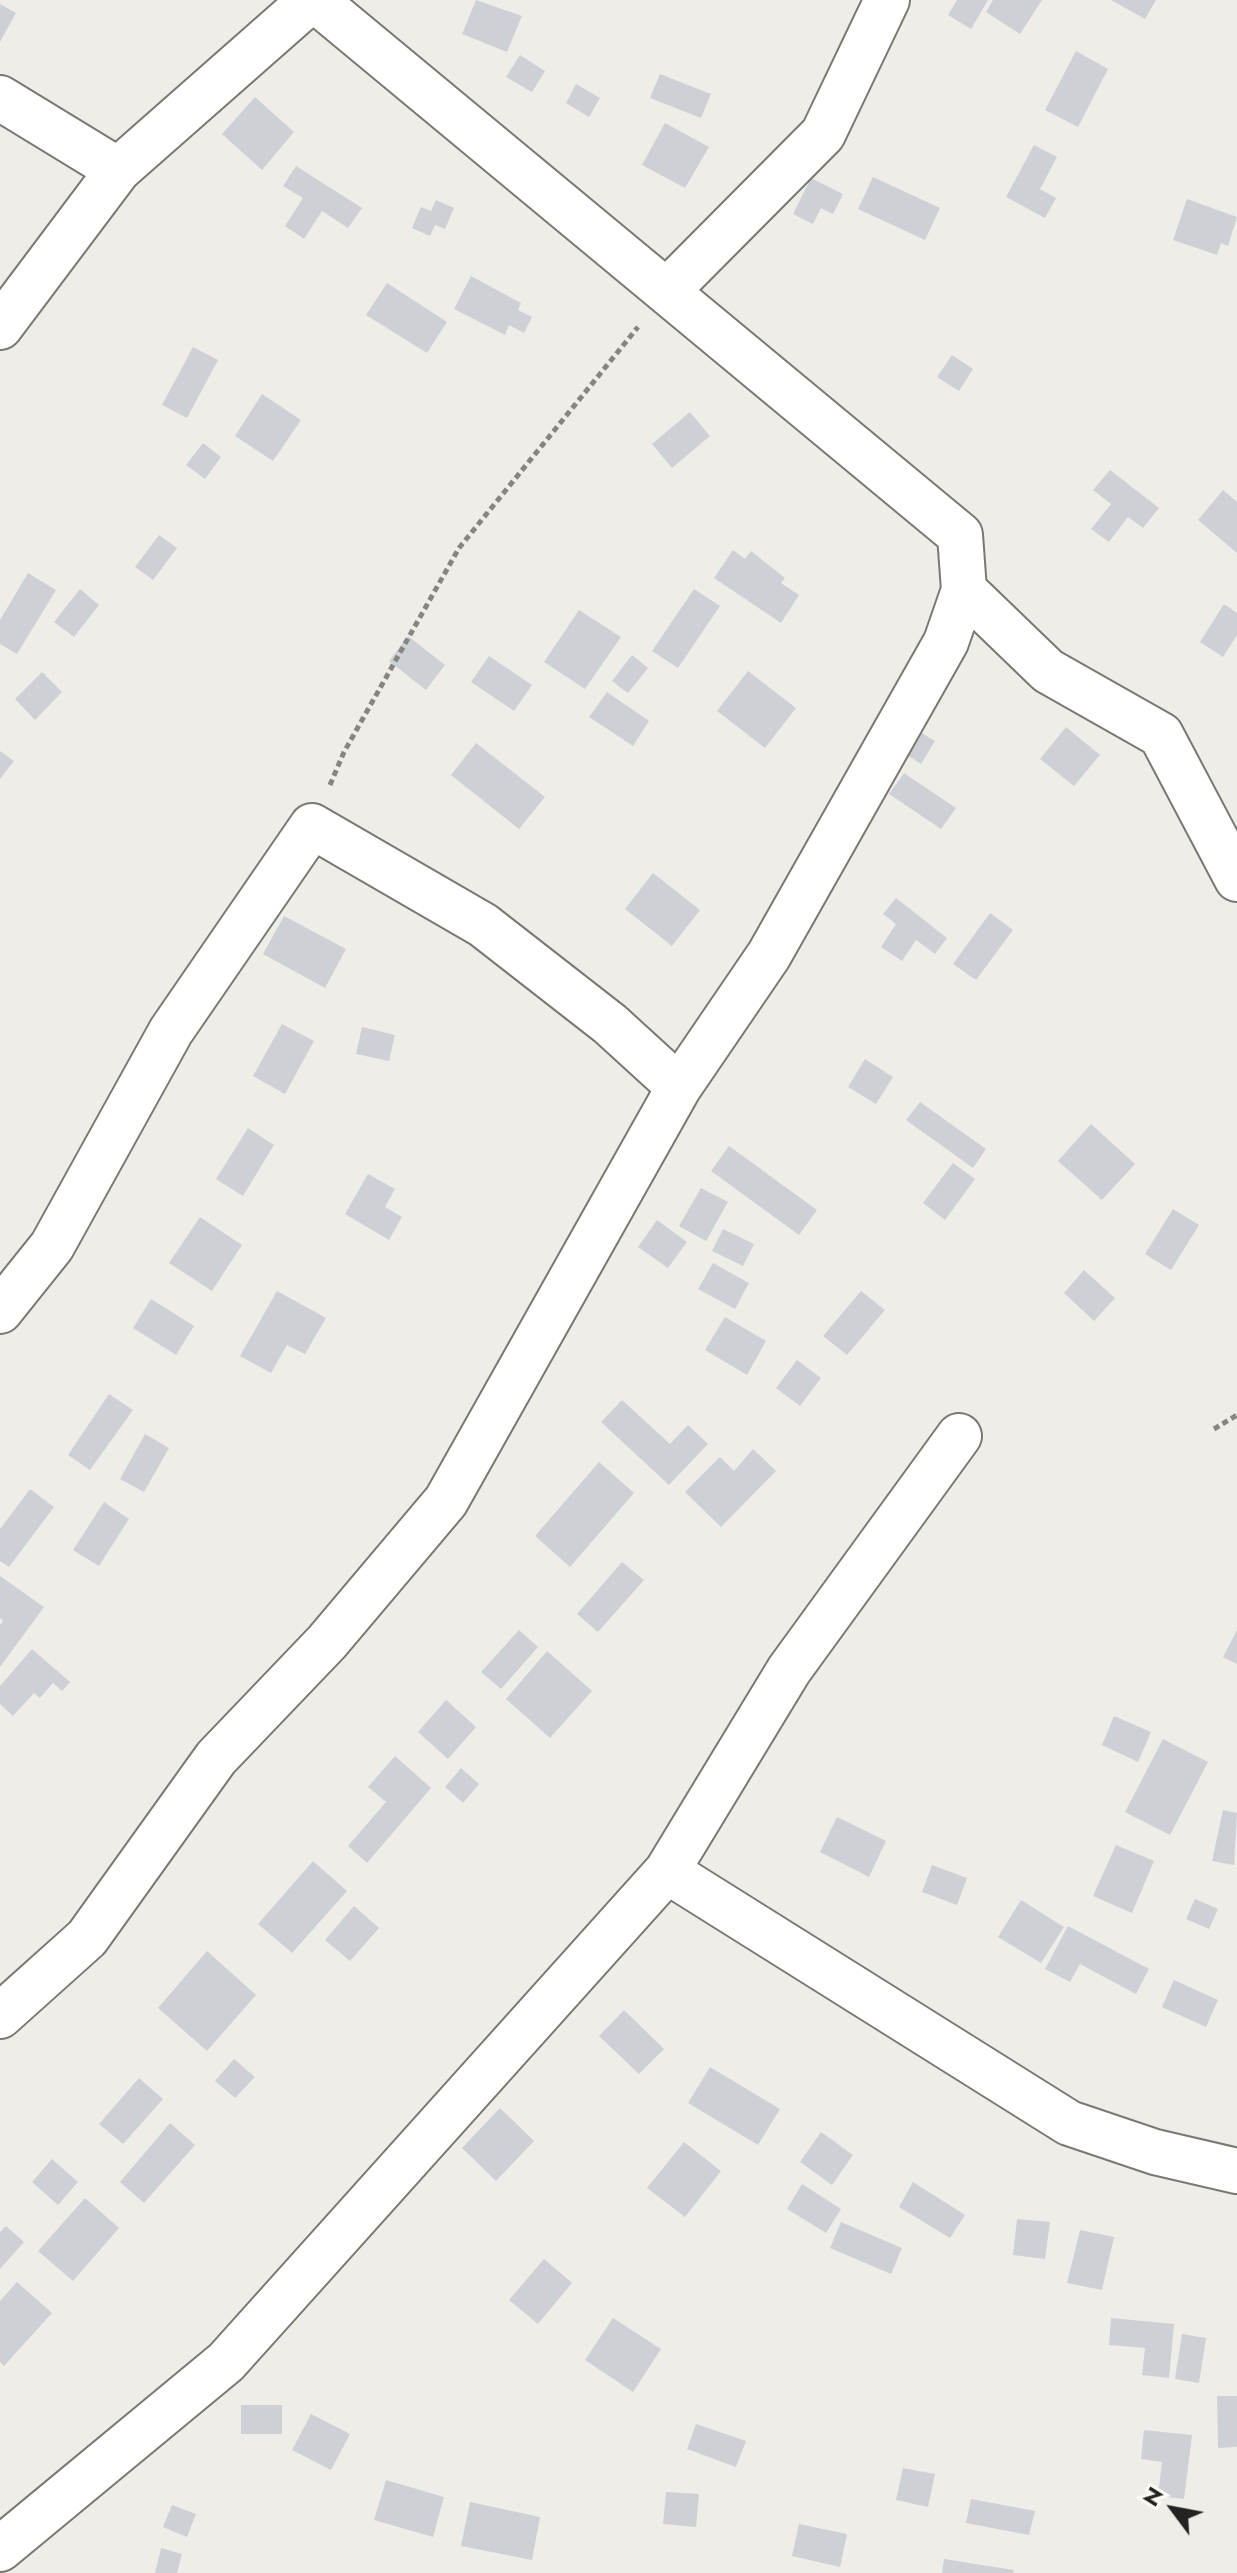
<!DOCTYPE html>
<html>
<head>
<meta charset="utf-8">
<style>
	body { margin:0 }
	#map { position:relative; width:1237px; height:2573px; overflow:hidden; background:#efede7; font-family:Jost,sans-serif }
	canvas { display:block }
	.north { position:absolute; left:1133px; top:2469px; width:80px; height:80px; -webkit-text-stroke:6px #fcfbf4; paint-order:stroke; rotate:302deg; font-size:22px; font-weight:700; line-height:32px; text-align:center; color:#222220 }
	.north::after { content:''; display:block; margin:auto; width:28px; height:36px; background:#222220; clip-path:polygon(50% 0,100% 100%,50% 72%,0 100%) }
</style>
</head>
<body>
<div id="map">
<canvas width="1237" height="2573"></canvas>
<div class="north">N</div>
</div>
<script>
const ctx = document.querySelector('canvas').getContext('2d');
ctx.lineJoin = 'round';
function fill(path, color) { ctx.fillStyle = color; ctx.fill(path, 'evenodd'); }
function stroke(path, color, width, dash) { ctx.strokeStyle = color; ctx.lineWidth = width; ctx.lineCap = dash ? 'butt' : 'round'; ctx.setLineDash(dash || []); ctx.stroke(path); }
const building = new Path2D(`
	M476,0L522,16L507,52L462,34Z
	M957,0H988L971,29L948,15Z
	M993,0H1042L1020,34L986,12Z
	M1111,0H1156L1145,19Z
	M0,4L16,13L0,42Z
	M1076,51L1108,69L1078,127L1045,110Z
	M520,55L545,71L532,92L506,77Z
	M660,74L711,94L701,118L650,98Z
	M576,84L600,98L589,117L566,103Z
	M255,97L294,132L262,170L222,134Z
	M665,123L709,147L685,188L642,165Z
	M1034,145L1057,157L1040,189L1056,198L1045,218L1006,197Z
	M296,166L362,208L348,228L322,211L304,239L285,226L303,198L283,186Z
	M873,177L940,208L925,240L858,209Z
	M811,178L843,194L833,214L821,208L813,224L793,214Z
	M1187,199L1237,217L1228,246L1221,243L1217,255L1173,240Z
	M436,200L454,208L445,229L435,225L430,236L412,228L421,207L431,211Z
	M471,276L521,303L518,310L532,317L524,333L509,325L505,335L454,309Z
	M387,283L447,322L427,353L366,315Z
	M193,347L218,360L187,418L162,405Z
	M952,355L973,369L959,391L937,377Z
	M262,394L301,420L273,461L235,436Z
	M690,412L710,436L672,468L652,444Z
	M203,443L221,457L205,479L186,465Z
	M1110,470L1159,508L1143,528L1128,517L1109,542L1091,529L1111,504L1093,490Z
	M1223,490L1237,502V553L1198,520Z
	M159,535L177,548L153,580L135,567Z
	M733,550L745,559L751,551L785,578L781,583L799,595L781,623L714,578Z
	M28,573L56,590L17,654L0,644V620Z
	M80,589L99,605L74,637L54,622Z
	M694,589L720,606L678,668L652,651Z
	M1224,604L1237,613V635L1223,657L1200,642Z
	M579,610L621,637L585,689L544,662Z
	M408,636L445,665L426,690L389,661Z
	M632,655L648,668L628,693L612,681Z
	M489,656L532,685L514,711L471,682Z
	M748,671L796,708L765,748L717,711Z
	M42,672L62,692L35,720L15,699Z
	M607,692L649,721L633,746L589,717Z
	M912,727L935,741L921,764L898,749Z
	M1066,727L1100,755L1074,786L1040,759Z
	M476,743L545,797L519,829L451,775Z
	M0,751L14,761L0,779Z
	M904,773L956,808L941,829L889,794Z
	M653,873L700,910L672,946L625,909Z
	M896,898L947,938L935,954L916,940L902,961L881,947L896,924L883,914Z
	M990,913L1013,930L976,980L953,964Z
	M284,916L346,949L325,988L263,954Z
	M282,1024L314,1041L285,1094L253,1076Z
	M362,1027L395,1035L389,1061L356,1054Z
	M865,1059L893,1077L876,1104L848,1087Z
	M920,1102L986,1149L973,1168L906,1120Z
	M1091,1124L1135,1164L1102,1200L1058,1161Z
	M248,1128L274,1145L243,1196L216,1179Z
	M729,1146L817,1210L799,1235L711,1171Z
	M953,1163L975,1179L945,1220L923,1203Z
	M368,1174L395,1189L385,1207L402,1217L389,1240L345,1214Z
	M701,1188L728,1202L706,1241L679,1226Z
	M1173,1209L1199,1225L1171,1270L1145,1254Z
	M200,1217L242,1245L212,1291L169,1263Z
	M657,1220L687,1242L668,1268L638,1247Z
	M723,1229L754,1244L743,1266L712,1251Z
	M713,1263L749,1283L735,1309L698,1289Z
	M1084,1270L1115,1298L1094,1321L1064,1293Z
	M277,1291L326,1318L305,1354L287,1345L271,1373L240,1356Z
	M861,1291L885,1310L847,1355L823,1336Z
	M151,1299L194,1326L176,1355L133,1328Z
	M725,1317L766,1341L747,1375L705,1350Z
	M797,1360L821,1378L800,1406L776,1388Z
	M109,1394L133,1410L90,1470L68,1455Z
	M622,1400L670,1444L688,1425L708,1444L669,1485L601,1422Z
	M145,1434L169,1448L144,1492L120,1479Z
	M753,1449L776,1471L721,1527L685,1492L720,1457L734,1471Z
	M599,1462L634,1493L570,1567L535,1536Z
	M30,1489L54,1507L9,1567L0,1561V1529Z
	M104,1502L129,1519L99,1566L73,1550Z
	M622,1562L644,1580L598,1632L577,1614Z
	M0,1576L44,1607L0,1667V1625L3,1621L0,1618Z
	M519,1630L538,1647L501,1689L481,1672Z
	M1237,1630V1664L1223,1657Z
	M32,1649L70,1682L62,1691L53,1683L40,1698L34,1693L13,1716L0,1704V1686Z
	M547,1651L592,1691L550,1738L506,1699Z
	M446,1700L476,1727L448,1759L418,1732Z
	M1114,1716L1151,1732L1138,1762L1102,1745Z
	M1163,1739L1208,1762L1170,1835L1125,1812Z
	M395,1756L431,1788L367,1863L348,1846L386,1802L368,1787Z
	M461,1768L479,1784L463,1803L445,1787Z
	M1223,1810L1237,1813L1234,1865L1212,1861Z
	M837,1817L886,1841L869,1877L820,1852Z
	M1116,1845L1154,1861L1132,1913L1093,1896Z
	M313,1861L347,1891L292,1953L258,1924Z
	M932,1865L967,1878L957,1905L922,1892Z
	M1195,1899L1218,1909L1209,1929L1186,1919Z
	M1021,1900L1064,1927L1041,1963L998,1937Z
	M354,1906L379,1928L350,1961L325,1940Z
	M1068,1926L1149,1969L1136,1994L1080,1964L1070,1982L1045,1969Z
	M207,1951L256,1995L207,2051L158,2008Z
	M1174,1980L1218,2000L1206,2027L1162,2007Z
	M624,2010L664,2049L639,2074L599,2036Z
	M234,2059L255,2077L235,2098L215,2081Z
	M710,2067L780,2109L758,2145L688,2103Z
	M139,2078L163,2099L123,2144L99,2124Z
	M500,2108L534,2141L496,2181L462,2148Z
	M170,2123L195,2145L144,2203L120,2182Z
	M821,2132L853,2155L832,2185L800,2162Z
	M684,2142L721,2171L685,2217L647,2188Z
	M52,2159L78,2182L58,2205L32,2182Z
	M913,2182L965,2215L950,2238L899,2207Z
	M802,2184L841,2209L826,2233L787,2209Z
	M85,2198L119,2228L73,2281L38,2251Z
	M1017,2219L1050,2222L1045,2259L1013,2255Z
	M841,2222L902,2248L891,2274L830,2248Z
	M6,2226L24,2242L0,2269V2232Z
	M1080,2230L1114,2237L1102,2290L1067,2283Z
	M544,2259L572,2283L538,2324L509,2300Z
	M17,2282L52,2313L4,2366L0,2362V2301Z
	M613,2318L661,2349L633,2392L585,2360Z
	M1111,2318L1174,2324L1169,2378L1142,2375L1145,2348L1109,2345Z
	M1182,2334L1206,2338L1199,2383L1175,2379Z
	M1217,2396H1237V2447L1218,2448Z
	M241,2405H282V2434H241Z
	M311,2414L350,2434L331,2470L292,2450Z
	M696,2424L746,2441L736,2467L687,2449Z
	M1144,2430L1192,2435L1184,2499L1158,2496L1162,2462L1141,2459Z
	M903,2468L935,2474L928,2507L896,2500Z
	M386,2480L444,2497L433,2537L374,2520Z
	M666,2492L699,2494L696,2527L663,2524Z
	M971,2499L1035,2511L1029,2535L966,2523Z
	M470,2502L540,2517L532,2560L461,2546Z
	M172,2505L196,2514L187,2537L163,2527Z
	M799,2524L847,2534L840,2567L792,2556Z
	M161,2548L182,2554L177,2573H155Z
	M944,2559L1014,2570L1013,2573H942Z`);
const path = new Path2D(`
	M330,785L344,752L459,548L638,327
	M1214,1429L1237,1415`);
const minor = new Path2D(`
	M0,98L118,170
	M667,291L823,134L887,0
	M0,327L118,170L311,0
	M964,590L1048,671L1161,735L1237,879
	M0,1311L52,1246L171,1031L312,826L483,925L610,1024L679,1087
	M667,1871L1069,2123L1155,2152L1237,2171
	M0,2016L87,1938L216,1758L327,1642L446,1501L679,1087L769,955L946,642L964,590L960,535L315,0
	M0,2549L226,2362L667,1871L789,1670L959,1436`);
fill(building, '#cdd1d6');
stroke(minor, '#797873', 48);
stroke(path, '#868581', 5, [6, 4]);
stroke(minor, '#fff', 44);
</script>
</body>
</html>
